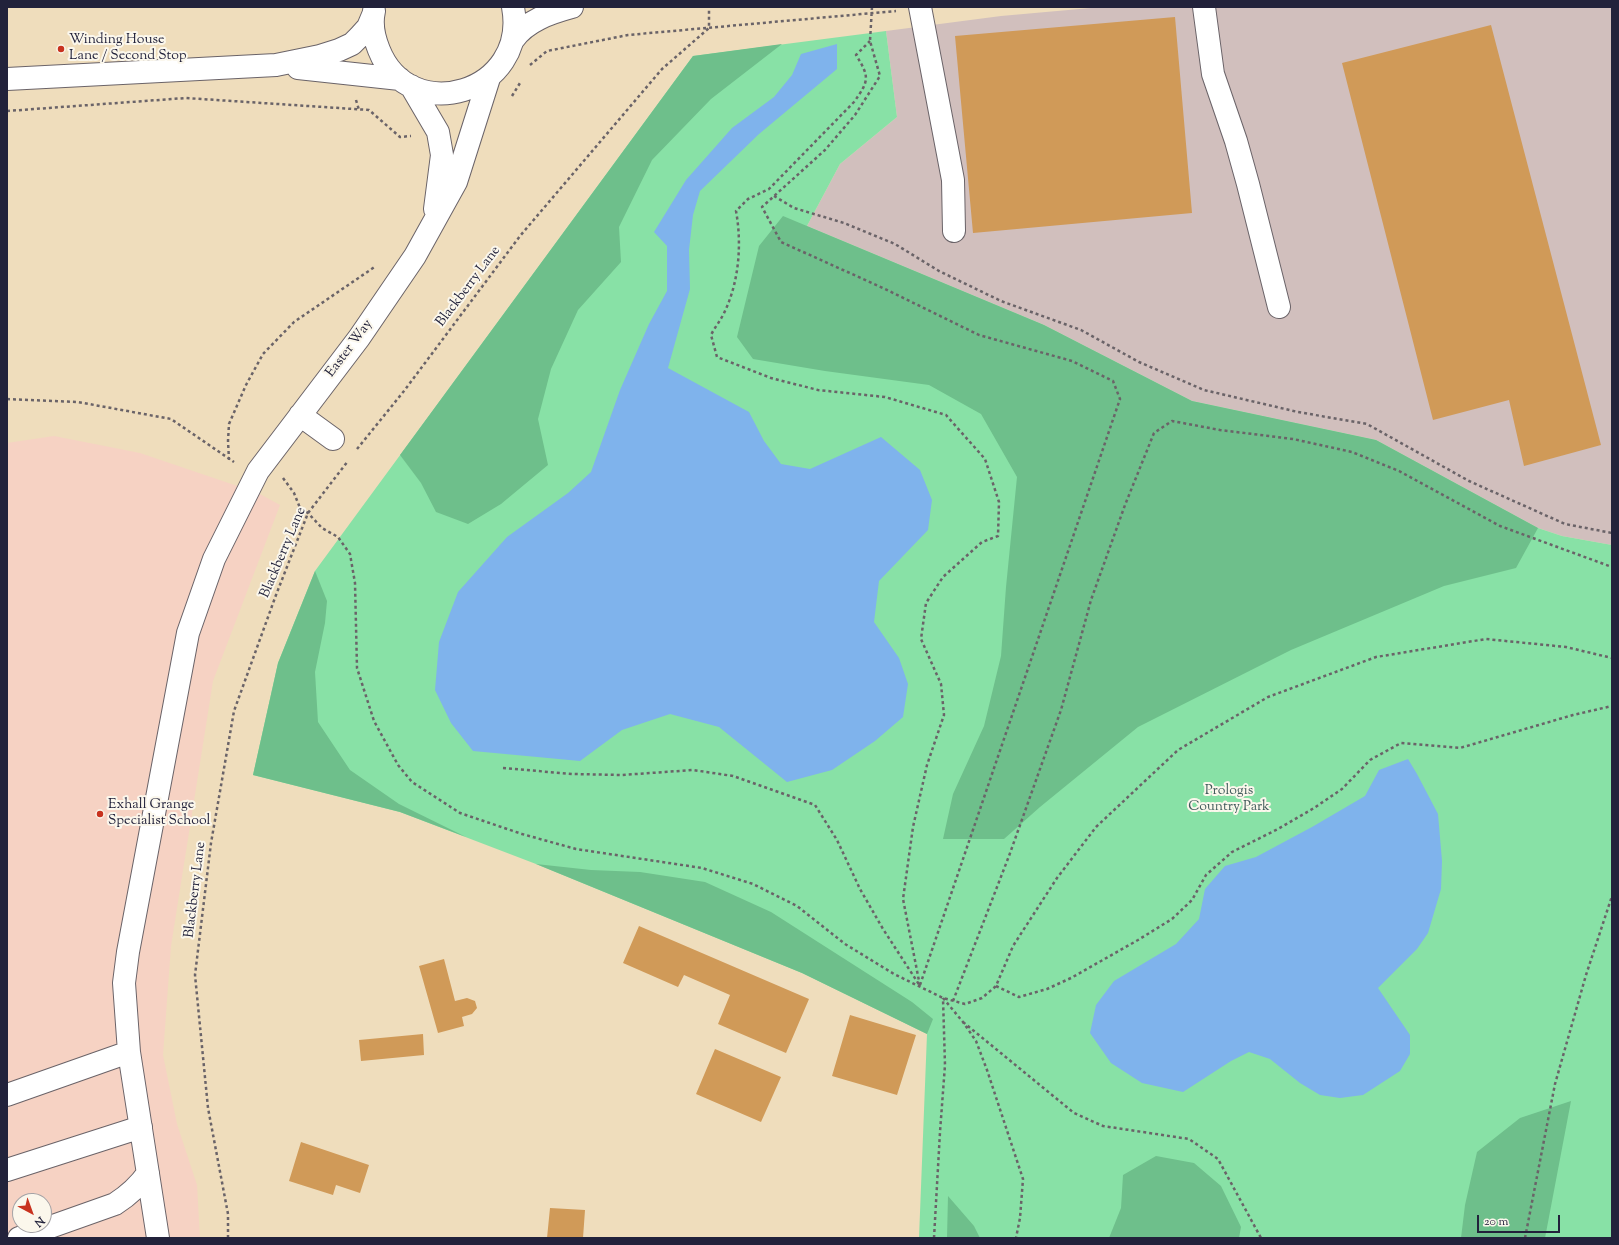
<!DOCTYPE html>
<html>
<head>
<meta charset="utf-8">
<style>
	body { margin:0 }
	#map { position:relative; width:1619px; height:1245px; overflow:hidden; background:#efddbc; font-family:"Sorts Mill Goudy",serif }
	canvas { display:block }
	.frame { position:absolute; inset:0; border:8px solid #22223b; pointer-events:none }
	.north { position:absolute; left:12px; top:1193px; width:40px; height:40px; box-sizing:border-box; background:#fbf7ec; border:1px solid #a4a2a5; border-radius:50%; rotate:139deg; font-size:11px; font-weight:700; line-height:16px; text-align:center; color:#22223b }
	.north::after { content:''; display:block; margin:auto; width:14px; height:18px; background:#c8321e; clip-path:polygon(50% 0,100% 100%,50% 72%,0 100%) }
	.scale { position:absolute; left:1477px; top:1215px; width:83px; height:18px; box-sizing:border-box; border:2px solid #22223b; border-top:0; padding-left:5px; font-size:12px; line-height:14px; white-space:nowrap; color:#22223b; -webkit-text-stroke:3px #fbf7ec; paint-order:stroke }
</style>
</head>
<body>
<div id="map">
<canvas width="1619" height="1245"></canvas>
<div class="frame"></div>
<div class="north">N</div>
<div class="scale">20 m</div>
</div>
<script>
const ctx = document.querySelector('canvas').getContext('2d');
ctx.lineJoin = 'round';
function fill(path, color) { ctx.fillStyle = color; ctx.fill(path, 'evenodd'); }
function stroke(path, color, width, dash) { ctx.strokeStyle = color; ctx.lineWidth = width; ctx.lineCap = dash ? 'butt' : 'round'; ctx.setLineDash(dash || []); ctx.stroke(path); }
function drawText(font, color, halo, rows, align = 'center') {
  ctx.font = font + ' "Sorts Mill Goudy",serif'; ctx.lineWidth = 4; ctx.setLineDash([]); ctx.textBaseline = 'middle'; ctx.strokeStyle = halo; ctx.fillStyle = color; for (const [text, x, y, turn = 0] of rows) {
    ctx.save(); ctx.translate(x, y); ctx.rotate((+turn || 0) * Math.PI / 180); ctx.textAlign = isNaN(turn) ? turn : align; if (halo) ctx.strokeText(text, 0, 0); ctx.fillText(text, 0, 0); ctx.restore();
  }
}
const built = new Path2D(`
	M54,436L140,453L258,493L280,505L213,681L171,946L163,1055L177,1124L197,1185L200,1238H7V443ZM20,1201H44V1225H20Z`);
const industrial = new Path2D(`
	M1102,7H1612V545L1562,536L1538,528L1376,440L1192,401L1044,325L807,226L840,164L897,117L886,31L1001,16Z`);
const green = new Path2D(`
	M886,31L897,117L840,164L807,226L1044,325L1192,401L1376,440L1538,528L1562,536L1612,545V1238H919L927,1034L802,973L536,864L400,812L253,775L278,663L315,571L693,56Z`);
const forest = new Path2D(`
	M782,44L711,99L652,160L619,227L621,262L578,310L551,369L538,419L548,465L501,504L468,524L436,512L421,483L400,455L693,56Z
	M783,216L1044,325L1192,401L1376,440L1538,528L1516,568L1444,586L1291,650L1138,727L1040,807L1004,839H943L953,794L984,726L1001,656L1006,587L1017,477L981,414L929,385L825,371L753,359L737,337L759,246Z
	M315,571L327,601L325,623L315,672L318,722L350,770L399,804L466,837L400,812L253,775L278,663Z
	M536,864L591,870L640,872L705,882L771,912L912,1002L933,1019L927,1034L802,973Z
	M1571,1101L1545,1238H1461L1465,1205L1477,1152L1520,1118Z
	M1156,1156L1194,1163L1221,1186L1241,1227L1239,1238H1109L1121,1208L1123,1175Z
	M948,1196L974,1226L980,1238H947Z`);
const water = new Path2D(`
	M837,44V69L759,134L700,191L693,215L689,250L690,289L668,368L749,412L764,441L781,464L810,469L881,437L920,470L932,500L928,530L879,581L874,622L899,658L908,684L903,717L875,741L832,770L787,782L719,727L670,714L622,730L580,761L473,751L451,723L435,690L439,642L458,592L507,537L568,493L591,472L620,390L649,324L667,291V246L654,232L686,180L732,128L774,97L792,75L801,54Z
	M1408,759L1417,774L1438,814L1442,861L1441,889L1428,933L1417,949L1378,988L1410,1035V1054L1400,1071L1363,1095L1340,1098L1320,1095L1300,1083L1270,1059L1249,1052L1231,1061L1183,1092L1142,1083L1111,1063L1090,1033L1096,1005L1114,981L1176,944L1199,919L1205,889L1225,866L1256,857L1312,827L1365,796L1379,770Z`);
const building = new Path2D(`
	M1175,17L1192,213L973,233L955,36Z
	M1491,25L1601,445L1524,466L1509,400L1433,420L1342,63Z
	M639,926L809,999L786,1053L718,1024L730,995L684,975L678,987L623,963Z
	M444,959L455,1001L467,998L475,1001L477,1008L472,1014L462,1017L464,1026L438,1033L419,966Z
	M850,1015L916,1035L897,1095L832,1076Z
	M423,1034L424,1055L361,1061L359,1040Z
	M715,1049L781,1077L761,1122L696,1094Z
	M301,1142L369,1165L360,1193L336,1185L333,1195L289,1181Z
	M550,1208L585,1210L583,1238H547Z`);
const path = new Path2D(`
	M872,7L870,41L880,76L855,115L825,150L762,207L781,242L883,288L979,335L1072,361L1113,381L1120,399L920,985
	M530,65L547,51L628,35L896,11
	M512,96L520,83
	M356,100L359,110
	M7,111L186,98L369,110L400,137L411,136
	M774,196L794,208L844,223L895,244L939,271L1001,301L1081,330L1139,362L1204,390L1298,412L1367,424L1469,481L1565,524L1612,533
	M7,399L78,402L171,419L234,462
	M357,449L404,391L520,236L662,69L709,28V7
	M229,460L228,441L229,424L246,385L263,354L294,322L376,266
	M283,478L294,493L300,508L308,513L322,528L338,537L350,554L355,583L357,668L374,721L398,765L412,782L460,813L522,834L576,849L702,868L753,884L797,906L845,944L894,974L943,998L965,1004L982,998L996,986L1013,946L1057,878L1096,827L1178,750L1268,697L1376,657L1486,639L1566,647L1612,658
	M503,768L572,774L622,775L693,770L733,776L815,805L837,840L860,889L883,929L920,986L903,899L913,827L927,765L944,715L941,684L921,639L926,603L943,577L982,542L998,536L999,502L985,459L946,415L885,397L818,390L771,378L717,357L711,335C715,327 721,320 725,311C739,281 742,244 736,211L748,199L769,189L854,102C869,81 870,77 856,55L870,41
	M996,986L1019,997L1047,989L1071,978L1138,940L1172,919L1192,900L1206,875L1232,852L1278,829L1314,808L1342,789L1370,760L1401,743L1460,748L1573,715L1612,706
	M943,998L963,1022L976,1041L987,1070L1023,1179L1020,1218L1016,1238
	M953,1001L1009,856L1061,710L1091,600L1125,505L1154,433L1172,421L1220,430L1293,439L1352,452L1399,471L1500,526L1612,567
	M963,1022L1074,1113L1103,1126L1189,1139L1218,1159L1261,1238
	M228,1238V1214L208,1108L195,975L211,843L234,711L276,595L308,513L348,461
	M934,1238L940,1132L945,1065L943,998
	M1525,1238L1555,1084L1586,975L1612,896`);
const minor = new Path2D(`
	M920,7L953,180L954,231
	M1204,7L1213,74L1236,141L1248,184L1279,307
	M374,11C371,24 374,38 379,50C410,128 529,93 513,7
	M513,40C526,21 550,13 572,7
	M298,68L400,79
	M7,79L276,65L320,56L339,50L352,44L359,37L368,27L373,15
	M411,86L438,132L442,155L435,209
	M300,415L333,439
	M7,1095L129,1052
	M7,1170L141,1127
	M19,1238L115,1204C129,1195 139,1186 148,1173
	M158,1238L129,1052L124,983L128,952L188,633L214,559L258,471L359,338L415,256L456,182L489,78`);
const markers = [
	[61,49,4,"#c8321e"],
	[100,814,4,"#c8321e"]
];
const poiNames = [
	["Winding House",69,41],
	["Lane / Second Stop",69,57],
	["Exhall Grange",108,806],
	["Specialist School",108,822]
];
const streetNames = [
	["Blackberry Lane",469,287,-53],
	["Easter Way",350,349,-53],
	["Blackberry Lane",284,553,-67],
	["Blackberry Lane",196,890,-83]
];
const parkNames = [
	["Prologis",1229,792],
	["Country Park",1229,808]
];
fill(built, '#f6d2c3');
fill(industrial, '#d1bfbd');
fill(green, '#88e1a6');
fill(forest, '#6ebf8b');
fill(water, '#7fb3ec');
fill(building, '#d09a58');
stroke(minor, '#6a6368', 24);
stroke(path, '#6a6368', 2.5, [3, 3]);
stroke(minor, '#fff', 22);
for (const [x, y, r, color] of markers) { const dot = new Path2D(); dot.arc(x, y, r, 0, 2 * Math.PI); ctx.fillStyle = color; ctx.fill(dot); stroke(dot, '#fbf7ec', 1.5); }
drawText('14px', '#22223b', '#fbf7ec', poiNames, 'left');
drawText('14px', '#22223b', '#fbf7ec', streetNames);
drawText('14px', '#415b5b', '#fbf7ec', parkNames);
</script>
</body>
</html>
